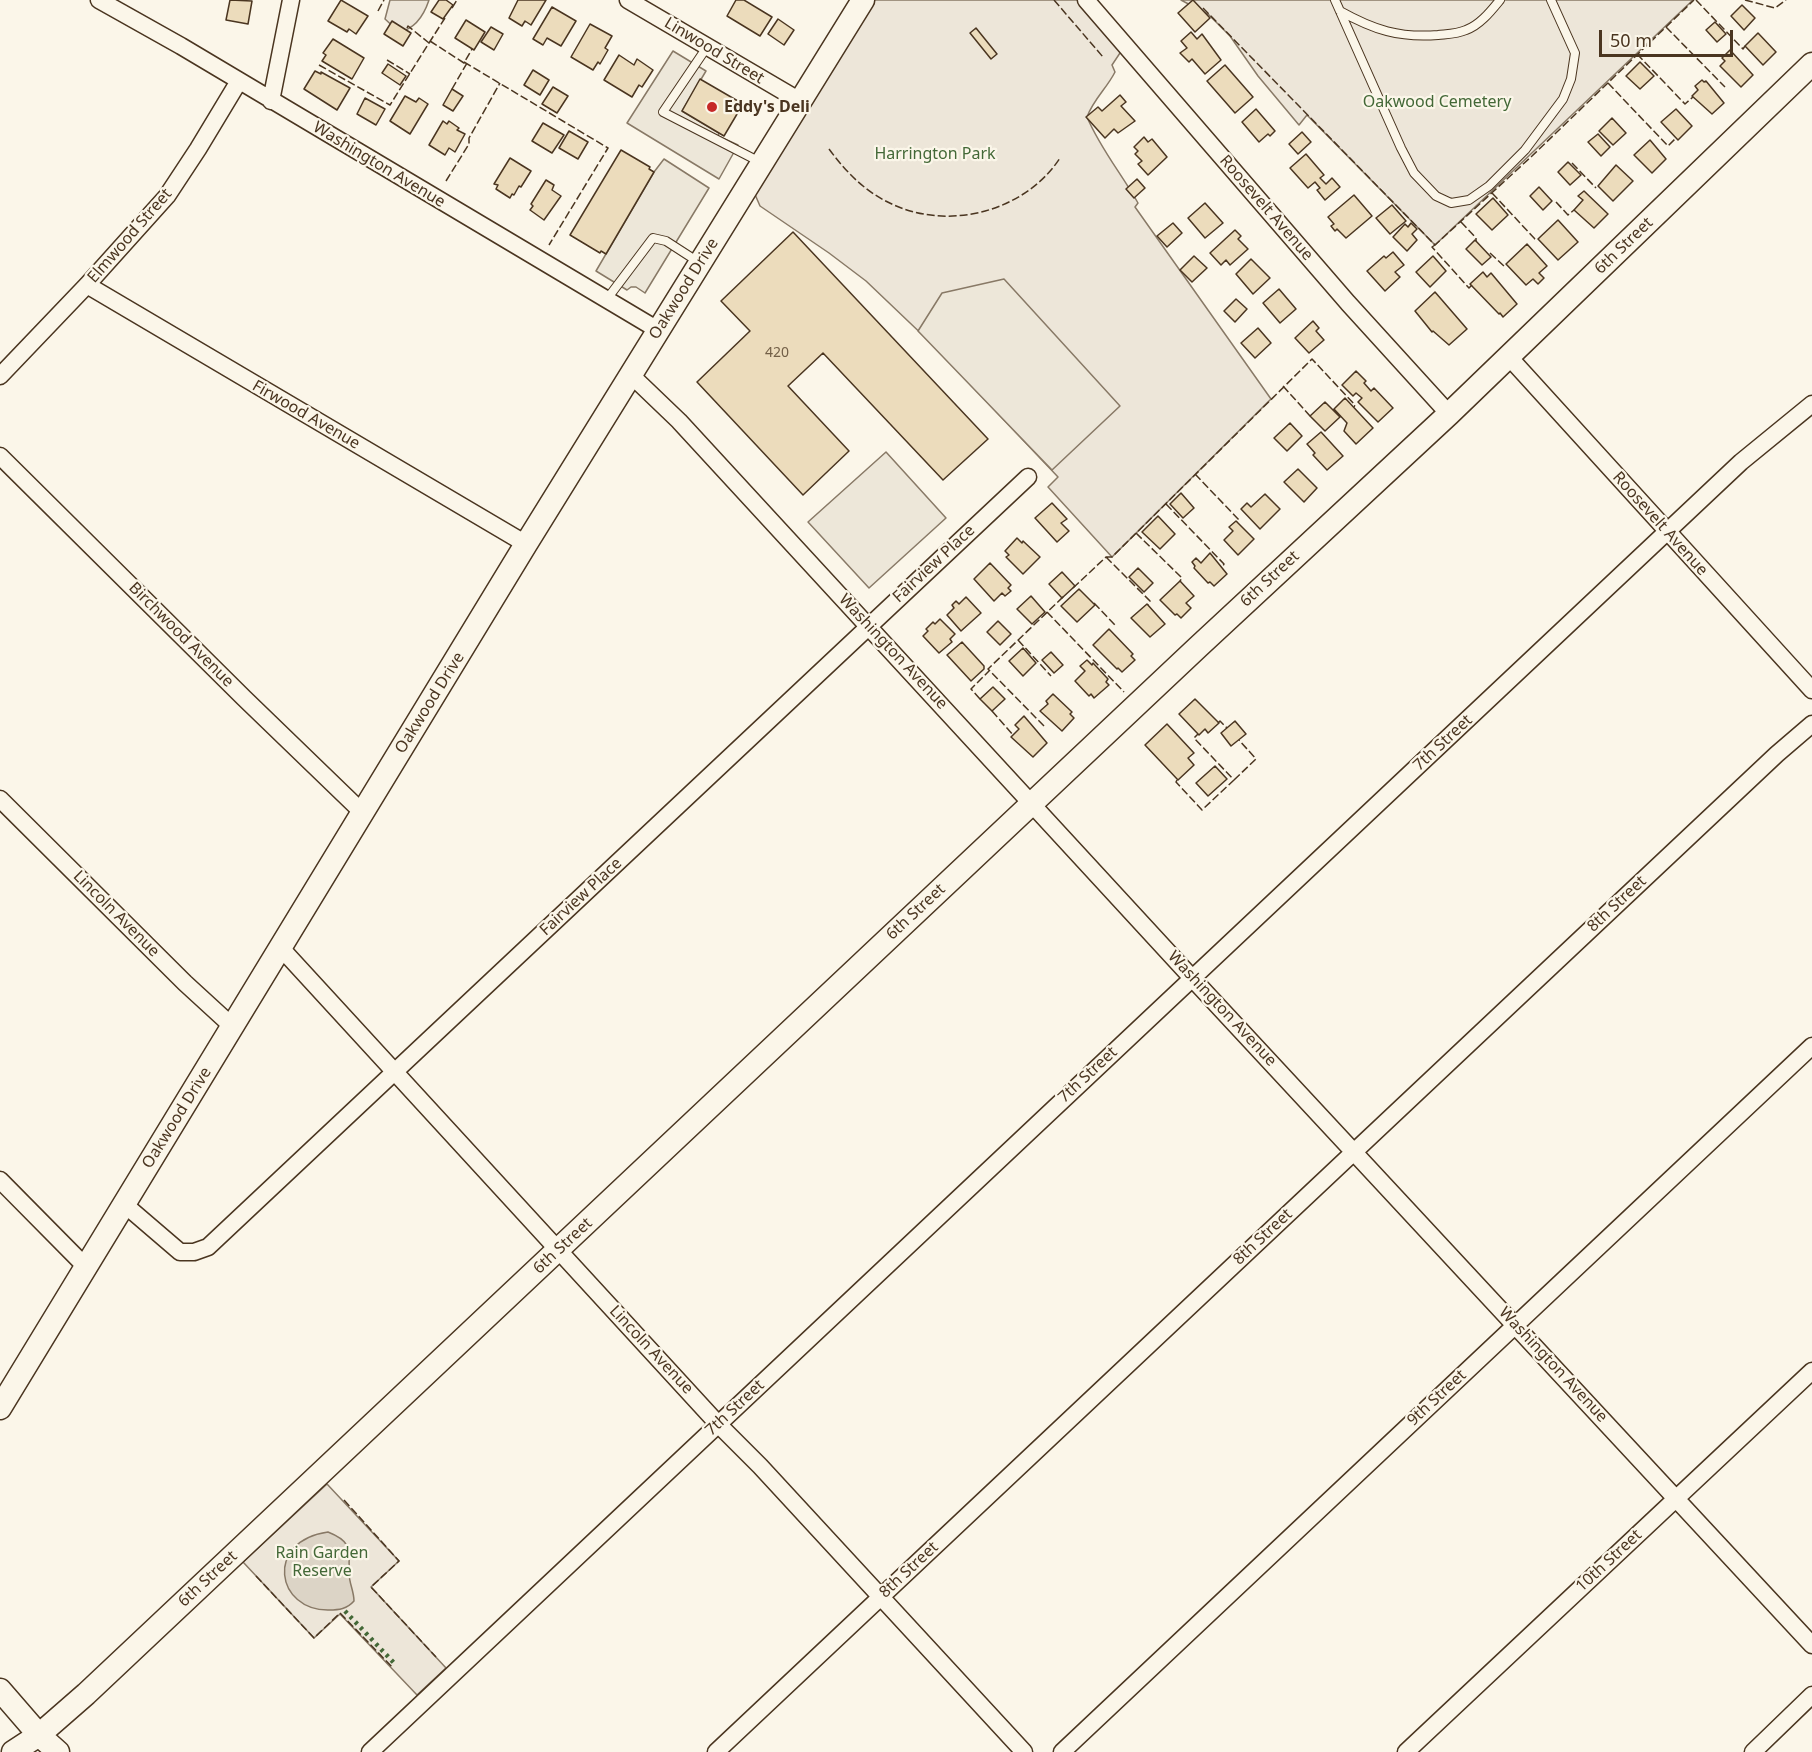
<!DOCTYPE html>
<html>
<head>
<meta charset="utf-8">
<style>
	body { margin:0 }
	#map { position:relative; width:1812px; height:1752px; overflow:hidden; background:#fbf6e9; font-family:"Noto Sans",sans-serif }
	canvas { display:block }
	.scale { position:absolute; left:1599px; top:30px; width:134px; height:27px; box-sizing:border-box; border:3px solid #4a3520; border-top:0; padding-left:8px; font-size:18px; line-height:21px; white-space:nowrap; color:#4a3520; -webkit-text-stroke:4px #fbf6e9; paint-order:stroke }
</style>
</head>
<body>
<div id="map">
<canvas width="1812" height="1752"></canvas>
<div class="scale">50 m</div>
</div>
<script>
const ctx = document.querySelector('canvas').getContext('2d');
ctx.lineJoin = 'round';
function fill(path, color) { ctx.fillStyle = color; ctx.fill(path, 'evenodd'); }
function stroke(path, color, width, dash) { ctx.strokeStyle = color; ctx.lineWidth = width; ctx.lineCap = dash ? 'butt' : 'round'; ctx.setLineDash(dash || []); ctx.stroke(path); }
function drawText(font, color, halo, rows, align = 'center') {
  ctx.font = font + ' "Noto Sans",sans-serif'; ctx.lineWidth = 4.5; ctx.setLineDash([]); ctx.textBaseline = 'middle'; ctx.strokeStyle = halo; ctx.fillStyle = color; for (const [text, x, y, turn = 0] of rows) {
    ctx.save(); ctx.translate(x, y); ctx.rotate((+turn || 0) * Math.PI / 180); ctx.textAlign = isNaN(turn) ? turn : align; if (halo) ctx.strokeText(text, 0, 0); ctx.fillText(text, 0, 0); ctx.restore();
  }
}
const green = new Path2D(`
	M390,0H429C424,15 415,29 399,32L385,19Z
	M863,0H1084L1124,47L1112,65L1115,72C1107,88 1093,100 1087,117C1100,148 1121,173 1138,203L1135,207L1271,399L1112,557L1048,487L1058,477L931,343L866,281L829,253L760,206L750,183Z
	M1181,0H1693L1435,245L1307,115L1299,125L1258,76L1230,36L1209,15Z
	M327,1484L399,1561L371,1587L446,1668L417,1695L340,1614L314,1638L243,1562Z`);
const parking = new Path2D(`
	M673,51L706,71L682,111L719,133L718,136L738,145L719,179L627,123Z
	M664,159L709,188L645,293L636,287H631L627,290L596,271L654,172Z
	M1004,279L1120,406L1052,470L918,331L942,293Z
	M886,452L946,518L869,588L808,522Z`);
const water = new Path2D(`
	M328,1532C353,1542 349,1550 349,1573C349,1583 354,1591 354,1601C347,1609 339,1610 329,1610C276,1611 264,1541 328,1532Z`);
const building = new Path2D(`
	M230,0L252,1L248,24L226,20Z
	M341,0L368,16L356,34L349,29L347,32L328,21Z
	M439,0H446L453,5L443,19L431,12Z
	M518,0H546L531,25L525,21L522,26L509,18Z
	M736,0H744L772,17L760,36L727,16Z
	M1193,0L1210,18L1195,32L1178,13Z
	M1742,5L1755,18L1744,30L1731,16Z
	M552,7L576,21L561,46L547,38L543,45L533,39Z
	M778,19L794,30L784,45L768,34Z
	M466,20L485,32L474,50L455,38Z
	M392,21L411,33L403,46L384,34Z
	M1715,22L1726,34L1717,42L1706,30Z
	M590,24L612,36L605,48L608,50L600,64L598,62L593,70L571,57Z
	M491,27L503,34L494,50L481,42Z
	M976,28L997,54L991,59L970,33Z
	M1191,32L1197,39L1202,34L1221,60L1205,74L1192,59L1189,62L1180,53L1187,48L1181,41Z
	M1758,33L1776,52L1763,65L1745,46Z
	M333,39L364,58L352,79L322,61L326,55L323,53Z
	M1730,50L1753,75L1741,87L1720,66L1725,61L1722,58Z
	M619,55L634,65L637,59L653,70L642,87L639,85L632,97L604,80Z
	M1640,62L1654,76L1640,89L1626,76Z
	M388,64L406,76L400,85L382,73Z
	M1225,65L1253,97L1235,113L1207,81Z
	M533,70L549,80L540,95L524,85Z
	M315,71L321,74V72L350,88L337,110L304,89Z
	M700,79L743,104L724,136L682,111Z
	M1702,80L1704,82L1706,81L1724,103L1712,114L1692,96L1698,90L1695,86Z
	M553,87L568,96L557,113L542,104Z
	M452,89L463,96L453,111L443,105Z
	M1120,95L1126,102L1121,106L1135,121L1118,133L1114,129L1105,138L1086,117L1098,107L1102,111Z
	M405,96L416,102L419,98L428,104L410,134L390,121Z
	M365,98L385,109L376,125L357,114Z
	M1256,109L1275,131L1270,136L1268,134L1259,142L1242,122Z
	M1676,109L1692,126L1678,140L1661,122Z
	M1612,118L1626,133L1613,145L1599,131Z
	M443,121L447,124L449,121L459,128L457,130L465,134L455,152L449,148L445,155L429,145Z
	M543,123L564,135L552,153L532,141Z
	M569,131L588,142L578,159L559,148Z
	M1302,132L1311,142L1298,154L1289,144Z
	M1598,134L1610,147L1601,156L1588,142Z
	M1144,137L1148,142L1152,139L1167,157L1148,175L1138,164L1142,161L1135,154L1138,151L1134,147Z
	M1650,140L1666,159L1652,173L1634,155Z
	M621,150L650,167L649,169L654,172L606,254L601,251L600,253L570,235Z
	M1306,154L1324,175L1320,178L1326,184L1332,178L1340,187L1325,200L1317,190L1320,188L1315,182L1308,188L1290,168Z
	M510,158L531,171L521,187L519,186L514,195L512,194L510,198L496,189L498,185L494,184Z
	M1568,162L1581,175L1570,185L1558,172Z
	M1616,165L1633,181L1613,201L1598,186Z
	M1137,179L1145,188L1134,198L1126,189Z
	M546,180L554,185L552,190L561,196L544,220L530,210L533,206L531,204Z
	M1539,187L1552,201L1543,210L1530,196Z
	M1584,191L1608,214L1594,228L1574,210L1583,200L1578,196Z
	M1354,195L1372,216L1346,238L1337,229L1335,231L1331,226L1334,224L1328,217Z
	M1493,198L1508,215L1492,230L1476,214Z
	M1205,203L1223,223L1205,238L1188,218Z
	M1392,205L1406,221L1390,234L1376,218Z
	M1558,220L1578,242L1558,260L1538,239Z
	M1173,223L1182,233L1167,247L1157,236Z
	M1411,223L1417,229L1412,234L1417,240L1407,251L1393,237L1405,224L1408,227Z
	M1235,230L1241,236L1238,239L1248,249L1230,265L1226,260L1221,265L1210,253Z
	M793,232L988,439L943,480L823,353L788,386L849,451L803,495L697,382L750,331L721,301Z
	M1475,240L1491,257L1482,265L1466,249Z
	M1527,244L1547,266L1539,273L1544,278L1538,284L1533,279L1526,285L1506,264Z
	M1393,252L1404,265L1395,272L1400,277L1385,291L1367,271L1384,256L1386,258Z
	M1194,256L1207,268L1192,282L1180,270Z
	M1433,256L1446,271L1430,287L1416,272Z
	M1251,259L1270,278L1253,294L1236,274Z
	M1483,272L1487,277L1491,273L1517,304L1503,317L1500,313L1499,314L1470,284Z
	M1279,289L1296,309L1280,323L1263,303Z
	M1435,292L1467,329L1449,345L1433,331L1432,332L1415,311Z
	M1236,299L1247,309L1235,322L1224,311Z
	M1313,321L1319,328L1316,331L1324,340L1309,353L1295,338Z
	M1258,328L1271,343L1255,358L1241,343Z
	M1356,371L1366,381L1364,383L1371,391L1374,388L1393,408L1378,422L1358,402L1362,398L1356,393L1353,396L1342,385Z
	M1345,398L1373,428L1356,444L1344,431L1347,423L1334,409Z
	M1325,402L1340,417L1325,431L1310,416Z
	M1290,423L1302,436L1287,451L1274,438Z
	M1321,432L1343,456L1327,470L1313,455L1315,453L1307,444Z
	M1298,469L1317,488L1304,502L1284,482Z
	M1181,493L1194,508L1183,518L1170,504Z
	M1265,494L1280,509L1260,529L1241,509L1247,503L1251,507Z
	M1052,503L1067,519L1061,523L1069,531L1057,542L1035,518Z
	M1158,516L1175,534L1160,549L1142,532Z
	M1236,521L1254,539L1238,555L1224,540L1233,531L1229,527Z
	M1017,538L1022,543L1023,541L1040,557L1023,574L1006,557L1009,555L1005,551Z
	M1210,553L1227,574L1214,586L1210,582L1208,583L1194,568L1195,566L1192,562L1196,558L1201,563Z
	M990,563L1011,585L1008,588L1011,591L1005,596L1002,593L994,601L974,579Z
	M1138,568L1153,583L1144,592L1129,577Z
	M1062,572L1075,586L1062,598L1049,584Z
	M1180,581L1194,596L1186,603L1191,608L1181,618L1177,614L1175,615L1160,600Z
	M1079,589L1095,605L1077,622L1061,606Z
	M1031,596L1045,612L1032,624L1017,609Z
	M966,597L981,613L961,631L947,615L954,608L952,605L956,601L959,604Z
	M1147,604L1165,624L1150,637L1131,618Z
	M940,619L955,634L950,639L952,642L939,653L923,636L928,631L926,629L933,622L935,624Z
	M998,621L1011,634L1000,645L987,632Z
	M1109,629L1133,654L1131,656L1135,660L1122,672L1118,668L1117,669L1093,645Z
	M962,642L984,666V669L971,681L947,655Z
	M1023,648L1036,663L1023,676L1009,661Z
	M1051,652L1063,665L1054,673L1042,660Z
	M1087,660L1092,665L1093,663L1108,679L1106,682L1109,685L1094,698L1091,694L1089,696L1075,681L1085,671L1080,666Z
	M993,687L1005,699L992,711L980,699Z
	M1053,694L1072,712L1070,714L1074,718L1062,731L1040,711L1048,704L1046,701Z
	M1195,699L1219,723L1208,733L1205,729L1199,735L1179,714Z
	M1024,716L1047,743L1033,757L1011,737L1019,729L1015,725Z
	M1235,721L1246,734L1231,746L1221,733Z
	M1167,724L1194,753L1188,758L1194,765L1178,780L1145,745Z
	M1215,766L1227,779L1208,796L1196,783Z`);
const lane = new Path2D(`
	M1335,0L1401,148L1414,173L1436,196L1451,203L1469,200L1489,186L1525,150L1563,99L1571,79L1575,53L1551,0
	M1340,11C1374,30 1399,38 1438,35C1447,34 1457,34 1466,30C1480,25 1491,11 1500,0
	M707,47L663,112L762,163
	M607,299L653,238L666,241L700,263`);
const street = new Path2D(`
	M99,0L181,46L658,330
	M628,0L800,101
	M1086,0L1348,303L1449,414
	M271,101L291,0
	M87,285L526,544
	M1509,357L1812,690
	M631,375L679,421L1192,978L1812,1645
	M0,376L87,285L167,196L198,149L239,81
	M0,456L244,698L363,813
	M0,799L185,983L233,1027
	M280,947L718,1424L760,1466L1024,1752
	M0,1180L85,1266
	M124,1204L180,1252H194L208,1247L1028,477
	M370,1752L1741,462L1812,404
	M716,1752L1777,754L1812,724
	M1062,1752L1812,1046
	M1406,1752L1812,1371
	M1753,1752L1812,1695`);
const secondary = new Path2D(`
	M0,1408L526,544L863,0
	M0,1690L39,1735L58,1752
	M13,1752L39,1735L86,1694L1198,647L1449,414L1812,64`);
const hedge = new Path2D(`
	M345,1611L395,1664`);
const fence = new Path2D(`
	M1054,0L1103,57
	M1696,0L1743,49L1745,46
	M1745,0L1775,8L1786,0
	M452,8L457,0
	M1203,8L1435,245L1532,156L1694,0
	M378,11L384,0
	M1666,27L1725,87
	M430,41L464,63L472,49
	M429,43L445,18
	M1637,54L1685,104L1693,97
	M387,60L410,74
	M464,62L608,148L549,245
	M319,65L390,105L429,43L408,26L406,30
	M1608,83L1668,146L1676,138
	M452,89L467,63
	M829,149C846,172 866,193 894,205C952,231 1026,210 1060,158
	M1572,163L1596,188
	M446,181L469,144V138L500,83
	M1492,193L1535,239H1538
	M1556,202L1568,215L1574,210
	M1461,222L1476,238V241
	M1435,245L1432,247L1469,288L1472,285
	M1490,253L1504,266L1506,264
	M1283,386L1310,416
	M1195,474L1239,520L1237,522
	M1166,504L1224,564L1223,566
	M1136,533L1182,578L1180,581
	M1106,557L1150,601L1148,605
	M1073,588L1106,557H1112L1312,359L1355,405L1354,407
	M1094,603L1115,625
	M1047,612L1124,692
	M1018,640L1051,676
	M980,699L971,689L989,671
	M992,711L1013,735
	M1218,723L1220,721L1227,728
	M1044,726L988,669L1064,596
	M1177,780L1176,782L1202,810L1234,780L1194,738L1198,734
	M1234,780L1256,759L1239,740
	M344,1500L399,1561L371,1587L436,1657
	M256,1576L314,1638L340,1613L392,1667`);
const markers = [
	[712,107,6,"#c62828"]
];
const numberNames = [
	["420",777,353]
];
const streetNames = [
	["Linwood Street",714,51,31],
	["Washington Avenue",379,165,31],
	["Roosevelt Avenue",1266,208,49],
	["Elmwood Street",130,236,-49],
	["6th Street",1624,246,-44],
	["Oakwood Drive",684,289,-58],
	["Firwood Avenue",306,415,30],
	["Roosevelt Avenue",1660,524,48],
	["Fairview Place",934,564,-43],
	["6th Street",1270,579,-43],
	["Birchwood Avenue",181,635,45],
	["Washington Avenue",893,652,47],
	["Oakwood Drive",430,703,-58],
	["7th Street",1443,743,-43],
	["Fairview Place",581,897,-43],
	["8th Street",1617,904,-43],
	["6th Street",916,912,-43],
	["Lincoln Avenue",116,914,45],
	["Washington Avenue",1222,1009,47],
	["7th Street",1088,1075,-43],
	["Oakwood Drive",177,1118,-58],
	["8th Street",1263,1237,-43],
	["6th Street",563,1246,-43],
	["Lincoln Avenue",651,1350,47],
	["Washington Avenue",1553,1365,47],
	["9th Street",1437,1398,-43],
	["7th Street",735,1408,-43],
	["10th Street",1609,1561,-43],
	["8th Street",909,1570,-43],
	["6th Street",208,1579,-43]
];
const parkNames = [
	["Oakwood Cemetery",1437,102],
	["Harrington Park",935,154],
	["Rain Garden",322,1553],
	["Reserve",322,1571]
];
const poiNames = [
	["Eddy's Deli",724,107]
];
fill(green, '#ede6d9');
stroke(green, '#887966', 1.5);
fill(parking, '#ede7d9');
stroke(parking, '#887966', 1.5);
fill(water, '#dcd4c6');
stroke(water, '#887966', 1.5);
fill(building, '#ecdcbc');
stroke(building, '#4a3520', 1.5);
stroke(lane, '#4a3520', 10);
stroke(street, '#4a3520', 19);
stroke(secondary, '#4a3520', 25);
stroke(lane, '#fbf6e9', 8);
stroke(street, '#fbf6e9', 16);
stroke(secondary, '#fbf6e9', 22);
stroke(hedge, '#436837', 4.5, [3, 4.5]);
stroke(fence, '#4a3520', 1.5, [8, 3]);
for (const [x, y, r, color] of markers) { const dot = new Path2D(); dot.arc(x, y, r, 0, 2 * Math.PI); ctx.fillStyle = color; ctx.fill(dot); stroke(dot, '#fbf6e9', 2); }
drawText('14px', '#725f47', null, numberNames);
drawText('16px', '#4a3520', '#fbf6e9', streetNames);
drawText('16px', '#436837', '#fbf6e9', parkNames);
drawText('bold 16px', '#4a3520', '#fbf6e9', poiNames, 'left');
</script>
</body>
</html>
